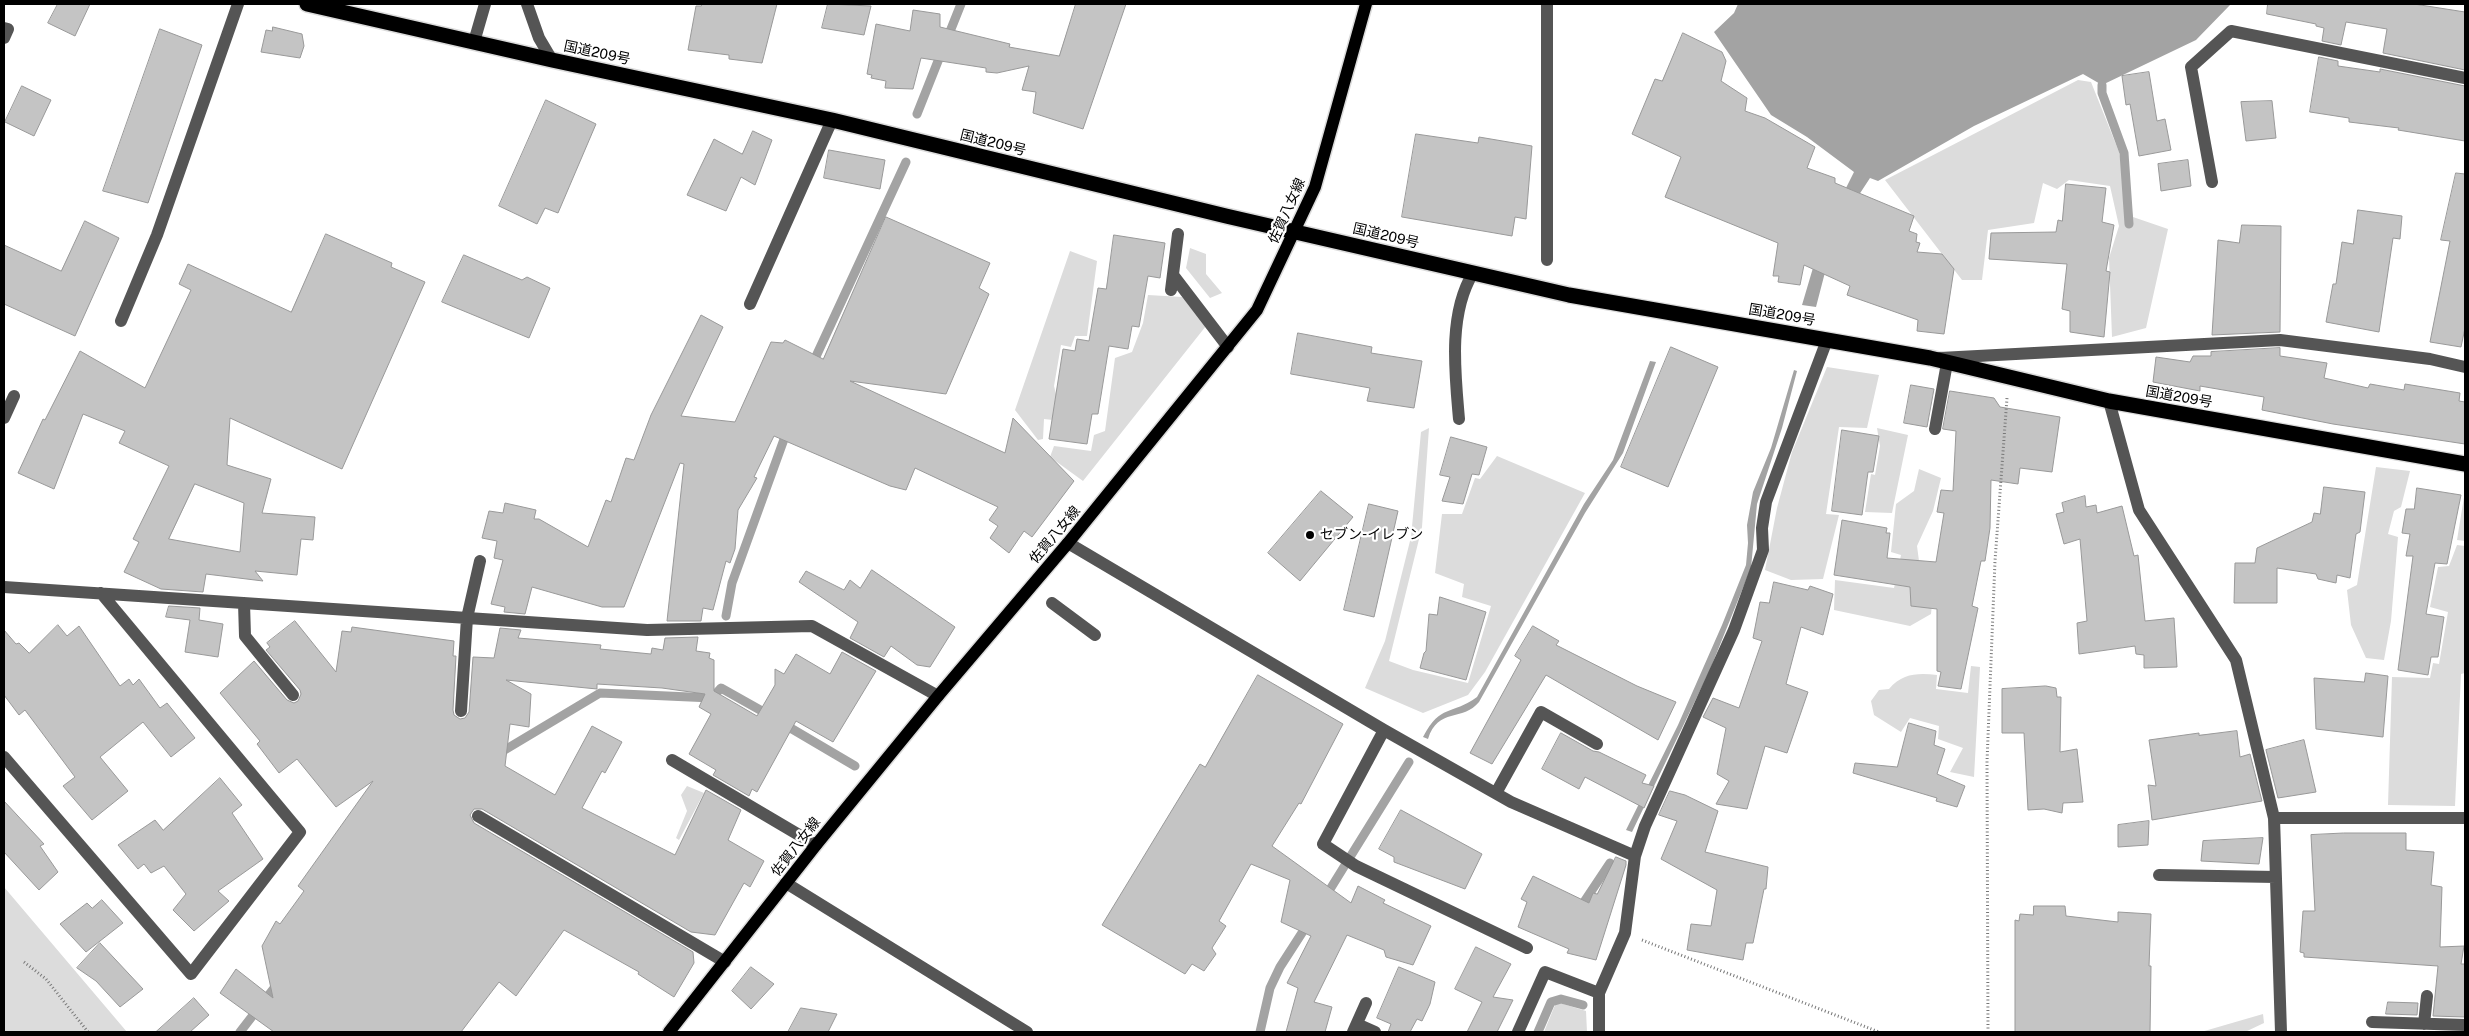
<!DOCTYPE html>
<html>
<head>
<meta charset="utf-8">
<style>
	body { margin:0 }
	#map { position:relative; width:2469px; height:1036px; overflow:hidden; background:#fff; font-family:"Public Sans",sans-serif }
	canvas { display:block }
	.frame { position:absolute; inset:0; border:5px solid #000; pointer-events:none }
</style>
</head>
<body>
<div id="map">
<canvas width="2469" height="1036"></canvas>
<div class="frame"></div>
</div>
<script>
const ctx = document.querySelector('canvas').getContext('2d');
ctx.lineJoin = 'round';
function fill(path, color) { ctx.fillStyle = color; ctx.fill(path, 'evenodd'); }
function stroke(path, color, width, dash) { ctx.strokeStyle = color; ctx.lineWidth = width; ctx.lineCap = dash ? 'butt' : 'round'; ctx.setLineDash(dash || []); ctx.stroke(path); }
function drawText(font, color, halo, rows, align = 'center') {
  ctx.font = font + ' "Public Sans","Noto Sans JP",sans-serif'; ctx.lineWidth = 4.5; ctx.setLineDash([]); ctx.textBaseline = 'middle'; ctx.strokeStyle = halo; ctx.fillStyle = color; for (const [text, x, y, turn = 0] of rows) {
    ctx.save(); ctx.translate(x, y); ctx.rotate((+turn || 0) * Math.PI / 180); ctx.textAlign = isNaN(turn) ? turn : align; if (halo) ctx.strokeText(text, 0, 0); ctx.fillText(text, 0, 0); ctx.restore();
  }
}
const green = new Path2D(`
	M2078,80L2091,82L2119,152L2133,217L2168,229L2146,328L2112,337L2109,258L2119,226L2110,186L2069,180L2057,189L2043,183L2034,223L1988,230L1982,280H1962L1885,180Z
	M1190,248L1206,254V274L1222,293L1210,298L1186,268Z
	M1070,251L1097,261L1087,336H1075L1071,347L1061,345L1054,386L1056,394L1053,420L1044,419L1043,439L1038,440L1015,410Z
	M1148,295L1182,297L1206,326L1083,481L1050,457L1054,446L1091,451L1094,435L1105,431L1115,358L1132,352L1143,323Z
	M1827,367L1879,375L1867,428L1839,427L1826,514L1839,515L1823,579L1791,580L1765,570L1777,508L1792,452Z
	M1429,428L1422,527L1389,661L1413,670L1468,683L1491,606L1462,597L1464,584L1435,573L1442,514H1462L1475,478L1480,479L1497,456L1585,493L1485,672L1468,695L1423,713L1365,688L1385,641L1411,537L1421,432Z
	M1877,428L1908,435L1892,513L1865,512L1871,474L1875,475L1880,446Z
	M2376,467L2410,471L2401,507L2394,511L2388,534L2398,537L2391,621L2384,660L2366,658L2351,625L2347,590L2357,585Z
	M1919,469L1941,478L1933,511L1917,546L1919,561L1933,595L1931,614L1910,626L1834,610L1835,580L1894,588L1901,555L1891,552L1896,504L1914,491Z
	M2465,491V541L2457,540Z
	M2457,545L2465,546V673L2461,674L2455,806L2388,805L2392,677L2430,678L2433,663L2439,664L2448,612L2430,607L2438,567L2449,566Z
	M1971,666L1980,667L1974,777L1950,772L1963,748L1938,739L1939,726L1910,718L1901,732L1874,715L1871,701L1879,690L1889,689C1903,673 1918,673 1937,675L1936,689L1968,693Z
	M687,786L704,793L679,840L676,838L687,811L681,795Z
	M4,887L127,1032H4Z
	M1560,1003L1586,1011L1587,1032H1544L1555,1005Z
	M2263,1014L2264,1023L2245,1032H2201Z`);
const water = new Path2D(`
	M1738,4H2231L2196,40L2102,85L2083,74L1974,126L1878,181L1870,178L1836,230L1816,307L1802,305L1823,234L1854,172L1807,137L1771,115L1714,32L1734,13Z
	M1650,361L1656,362L1623,453L1585,513L1479,702C1463,722 1438,707 1428,739L1423,737C1441,703 1451,716 1477,697L1584,504L1613,460Z
	M1794,370L1797,371L1782,428L1757,504L1751,568L1709,672L1632,832L1626,830L1678,725L1722,625L1746,565L1748,543L1747,525L1753,492L1771,448Z`);
const stream = new Path2D(`
	M947,39L961,4
	M2102,85V93L2124,153L2129,224
	M917,114L942,51
	M812,365L906,162
	M726,616L732,583L787,431
	M782,723L855,766
	M498,754L600,693L712,698L721,688L769,715
	M1324,899L1409,762
	M1578,911L1610,863
	M240,1032L278,983
	M1260,1032L1270,988L1280,967L1309,922
	M1538,1032L1551,1002L1561,999L1583,1005`);
const building = new Path2D(`
	M58,4H90L75,36L48,23Z
	M702,4H777L762,63L729,59V55L688,50L696,6H701Z
	M828,4L871,6L864,35L822,28Z
	M1076,4H1126L1083,129L1033,113L1036,92L1022,90L1029,66L997,73L986,72V68L921,58L913,89L885,88L886,81L871,78L872,75L867,74L876,24L910,31L913,10L940,14V27L1010,44L1009,47L1059,56Z
	M2268,4H2414L2465,12V70L2383,53L2387,29L2346,22L2341,45L2322,41L2324,28L2316,26V24L2267,14Z
	M273,27L302,34L304,46L300,58L261,52L266,30L272,31Z
	M160,29L202,45L148,203L103,191Z
	M1683,33L1722,52L1726,61L1721,81L1747,98L1745,111L1765,118L1815,147L1807,168L1835,178V183L1914,216L1909,231L1917,234L1916,242L1920,243L1917,252L1942,254L1954,269L1944,334L1917,331L1918,320L1847,295L1850,286L1804,265L1800,285L1778,282L1779,276H1773L1778,243L1665,197L1681,157L1632,134L1655,79L1662,81Z
	M2319,57L2338,61V66L2380,72V69L2465,86V141L2398,130L2399,128L2349,122V118L2310,112Z
	M2149,72L2157,121L2165,119L2171,150L2139,156L2130,104L2126,105L2122,76Z
	M22,86L51,100L34,136L5,122Z
	M546,100L596,124L558,213L545,208L537,224L499,206Z
	M2272,101L2276,138L2246,141L2241,102Z
	M753,131L772,140L755,185L741,177L726,211L687,195L714,139L742,154Z
	M1416,134L1478,143L1479,137L1532,146L1526,219L1515,217L1512,236L1402,217Z
	M829,150L885,160L880,189L824,178Z
	M2188,160L2191,186L2161,191L2158,164Z
	M2456,173L2465,174V328L2461,347L2430,342L2450,241L2441,240Z
	M2066,184L2106,188L2102,222L2114,225L2106,271L2110,272L2104,337L2070,332V311L2062,309L2067,264L1989,259L1991,233L2056,232L2058,220L2062,221Z
	M2358,210L2402,216L2400,239L2393,238L2379,332L2326,322L2333,284H2336L2342,242L2353,244Z
	M886,217L990,263L979,288L989,294L946,394L850,381L1005,453L1013,418L1074,481L1032,537L1024,531L1009,553L990,538L998,526L989,520L998,507L915,468L906,490L890,486L774,436L754,477L757,478L738,510L735,549L730,563L726,561L713,610L703,608L701,621H667L684,464L680,463L624,607H602L532,587L525,614L504,612L505,607L491,604L503,560L494,558L497,541L482,538L489,511L503,513L505,503L536,510L534,519H539L588,547L606,500L611,502L626,458L634,460L651,415L701,315L723,327L681,416L735,422L771,342L783,343L785,340L823,359Z
	M85,221L119,238L75,336L4,304V245L61,271Z
	M2242,225L2281,226L2280,332L2212,335L2218,240L2239,243Z
	M326,234L392,263L391,267L425,282L342,469L230,418L227,465L271,479L262,513L315,517L313,540L301,539L297,575L255,571L263,581L206,574L203,592L161,589L124,572L139,542L133,539L169,466L119,443L125,431L83,414L54,489L18,473L43,419L45,420L80,351L145,388L191,290L179,284L188,264L291,312ZM195,484L244,503L240,552L169,539Z
	M1114,235L1165,243L1160,278L1148,276L1139,327L1132,326L1128,349L1109,346L1098,414H1092L1087,444L1049,439L1063,349L1075,351L1077,339L1089,341L1098,288L1106,289Z
	M464,255L522,280L527,277L550,288L529,338L442,302Z
	M1298,333L1372,347L1371,353L1422,361L1414,408L1367,401L1370,388L1291,374Z
	M1671,347L1718,367L1668,487L1621,467Z
	M2280,348V356L2327,363L2324,378L2368,388L2370,384L2404,390L2405,384L2460,393L2459,401L2465,402V444L2333,424L2262,410L2264,397L2200,386V391L2153,382L2156,357L2190,362L2193,356H2211V352Z
	M1911,385L1934,389L1927,427L1904,423Z
	M1950,391L1994,398L2000,407L2060,417L2052,472L2020,468L2018,484L1991,480L1990,528L1985,561H1981L1972,606L1978,608L1961,689L1938,686L1941,672L1937,671V609L1911,606L1910,587L1834,575L1842,520L1887,528L1886,533H1890L1887,558L1936,562L1944,513L1937,512L1941,490L1953,491L1956,431L1943,429Z
	M1842,430L1879,436L1873,472H1868L1862,515L1832,511Z
	M1451,437L1487,447L1479,475L1472,474L1463,504L1442,501L1450,477L1440,475Z
	M2324,487L2365,492L2360,532L2356,534L2350,578L2337,575L2336,583L2318,579L2316,574L2277,568V603H2234L2235,563H2255L2257,548L2312,522L2314,513L2320,514Z
	M2417,488L2461,495L2447,564L2435,563L2426,614L2444,617L2438,657H2431L2428,675L2398,670L2413,556H2406L2410,534L2402,533L2406,509H2414Z
	M1321,491L1353,517L1300,581L1268,553Z
	M2085,496L2086,507L2096,505L2097,513L2122,506L2134,556L2138,555L2145,621L2174,618L2177,667L2144,668V655L2136,654L2135,646L2079,654L2077,623L2087,621L2080,539L2064,544L2056,514L2064,512L2062,503Z
	M1369,504L1398,511L1374,617L1344,610Z
	M872,570L955,627L930,667L917,665L891,646L884,657L850,638L858,622L799,582L806,571L844,590L850,580L860,588Z
	M1774,582L1808,590L1810,586L1833,594L1823,635L1801,627L1786,684L1808,692L1787,753L1765,746L1747,809L1716,804L1729,781L1717,774L1726,728L1703,717L1713,698L1739,708L1762,641L1753,638L1760,602L1769,603Z
	M1440,597L1486,612L1466,680L1420,668L1424,653L1426,651L1429,614L1437,615Z
	M169,606L200,608L199,620L223,624L218,657L185,652L190,620L166,617Z
	M295,621L336,672L342,631L351,632L352,627L454,641L453,656H456L453,710L454,715L460,719L465,718L469,712L473,657L494,658L500,628L521,630L518,638L601,645L600,649L651,654L652,648L663,650L665,638L698,637L696,651L710,653L709,658L714,660V691L757,716L775,685V669L784,674L796,654L830,674L842,652L876,671L833,742L796,721L757,792L752,789L749,796L713,775L716,770L689,754L711,714L699,707L705,694L662,688L597,684V689L506,680L531,694L529,727L510,724L505,766L555,795L592,726L622,742L605,773L602,771L582,808L675,855L706,790L741,810L728,840L764,861L750,887L744,883L715,935L691,932L482,809H474L470,815L474,823L693,952L694,963L674,997L638,974L639,972L564,930L516,996L499,982L461,1032H274L220,993L236,969L273,998L262,946L276,921L280,924L304,891L298,886L373,781L336,807L297,759L279,773L257,744L260,741L220,693L254,661L287,700L294,703L298,701L301,694L300,690L266,650L270,647L267,643Z
	M58,625L67,636L79,626L120,686L129,679L133,685L139,679L160,708L167,703L195,738L171,757L143,722L100,757L128,791L92,820L63,786L75,777L25,710L19,715L4,695V630L16,644L19,643L29,653Z
	M1533,626L1559,641L1556,645L1637,686L1676,702L1658,740L1546,675L1492,764L1470,753L1521,660L1515,656Z
	M2366,673L2388,676L2383,737L2316,729L2314,678L2364,682Z
	M1258,675L1343,724L1301,804L1299,803L1272,846L1351,903L1358,886L1385,900L1383,903L1431,926L1413,965L1386,957L1384,950L1347,935L1314,1002L1332,1007L1325,1032H1286L1298,988L1287,983L1311,936L1281,922L1290,880L1251,864L1219,921L1226,926L1212,948L1216,954L1204,971L1192,964L1185,974L1102,925L1200,764L1205,767Z
	M2046,686L2056,688L2057,697H2061L2060,752L2077,749L2083,802L2063,803L2062,813L2044,809L2028,810L2024,733H2002V689Z
	M1909,723L1936,731L1934,745L1945,749L1937,774L1965,786L1957,807L1936,801L1937,798L1853,773L1855,763L1897,767Z
	M2237,731L2240,757L2250,754L2262,801L2152,820L2148,785L2156,786L2149,740L2199,733V735Z
	M1561,733L1593,751L1599,752L1646,775L1642,783L1654,786L1644,808L1585,777L1579,789L1542,769Z
	M2304,740L2316,792L2278,798L2266,750Z
	M220,778L242,805L232,813L263,859L218,891L229,901L194,931L173,910L186,894L164,866L151,873L144,864L138,869L118,845L155,820L163,830Z
	M1670,791L1685,795L1718,811L1705,852L1768,867L1766,889H1764L1753,943H1746L1743,960L1687,950L1691,924L1711,926L1717,890L1661,859L1677,821L1659,815Z
	M4,801L44,844L40,846L58,872L39,890L4,852Z
	M1401,810L1482,854L1465,889L1394,862V857L1379,849Z
	M2149,821L2148,845L2118,847V825Z
	M2344,833H2406V850L2434,852L2431,885L2442,887L2440,947L2464,946L2461,964H2465V1017L2433,1016L2438,966L2304,957V953L2300,952L2303,911H2315L2311,835Z
	M2263,838L2259,864L2201,861L2203,841Z
	M1616,857L1626,861V865L1596,960L1567,953L1569,949L1518,927L1527,902L1521,899L1533,876L1589,903L1593,893L1597,894Z
	M102,900L123,923L86,952L60,924L87,903L92,908Z
	M2034,906H2065L2066,916L2118,922V912L2151,914L2149,966H2151L2150,1032H2015V920L2019,921L2020,914L2033,915Z
	M100,943L143,989L120,1007L96,981L77,968Z
	M1476,947L1511,964L1493,997L1513,1000L1497,1032H1467L1482,1002L1455,989Z
	M751,967L774,984L751,1009L732,991Z
	M1399,967L1435,982L1430,1004L1422,1021L1417,1019L1410,1032H1388L1391,1024L1377,1018Z
	M194,998L209,1015L190,1032H156Z
	M2388,1002L2418,1003L2417,1015L2386,1014Z
	M801,1008L837,1014L828,1032H788Z`);
const path = new Path2D(`
	M1642,940L1879,1032
	M24,962L46,979L88,1032
	M1988,1032L1987,762L1995,561L2007,398`);
const minor = new Path2D(`
	M527,4L539,38L552,60
	M1547,4V260
	M4,28L8,29L4,38
	M474,42L485,4
	M2212,182L2191,67L2231,31L2465,78
	M1173,275L1228,347
	M1171,290L1178,234
	M750,304L832,120
	M121,321L157,235L238,4
	M1940,358L2280,340L2430,359L2465,367
	M2109,401L2139,510L2236,660L2274,818L2281,1032
	M4,418L14,396
	M1459,419C1455,373 1448,314 1473,273
	M1935,429L1947,363
	M1068,543L1384,730L1511,802L1635,856
	M4,587L647,630L812,626L938,696
	M244,603L245,636L293,695
	M1052,603L1095,635
	M461,711L467,618L480,561
	M1384,730L1323,844L1356,866L1527,948
	M4,757L191,974L300,832L101,593
	M672,760L816,845
	M1496,793L1541,712L1597,744
	M478,816L725,962
	M2274,818H2465
	M2159,875L2276,877
	M786,883L1027,1032
	M2372,1022L2465,1025
	M1357,1024L1375,1032
	M2424,1024L2427,996
	M1353,1032L1366,1003
	M1518,1032L1545,972L1599,993
	M1599,1032V993L1625,933L1635,856L1645,826L1734,630L1763,550L1762,528L1766,502L1827,340`);
const major = new Path2D(`
	M669,1032L816,845L938,696L1068,543L1257,310L1315,187L1366,4`);
const highway = new Path2D(`
	M307,4L552,60L832,120L1226,216L1569,295L1930,358L2109,401L2465,464`);
const markers = [
	[1310,535,5,"#000"]
];
const streetNames = [
	["国道209号",597,53,12],
	["国道209号",993,143,14],
	["佐賀八女線",1287,211,-66],
	["国道209号",1386,236,13],
	["国道209号",1782,315,10],
	["国道209号",2179,397,10],
	["佐賀八女線",1055,535,-50],
	["佐賀八女線",796,847,-52]
];
const poiNames = [
	["セブン-イレブン",1320,535]
];
fill(green, '#dcdcdc');
fill(water, '#a3a3a3');
stroke(stream, '#a3a3a3', 9);
fill(building, '#c4c4c4');
stroke(building, '#999', 1);
stroke(major, '#dbdbdb', 15);
stroke(highway, '#dbdbdb', 18);
stroke(path, '#777', 3, [1, 2.5]);
stroke(minor, '#555', 12);
stroke(major, '#000', 12);
stroke(highway, '#000', 15);
for (const [x, y, r, color] of markers) { const dot = new Path2D(); dot.arc(x, y, r, 0, 2 * Math.PI); ctx.fillStyle = color; ctx.fill(dot); stroke(dot, '#fff', 2); }
drawText('14px', '#000', '#fff', streetNames);
drawText('14px', '#000', '#fff', poiNames, 'left');
</script>
</body>
</html>
